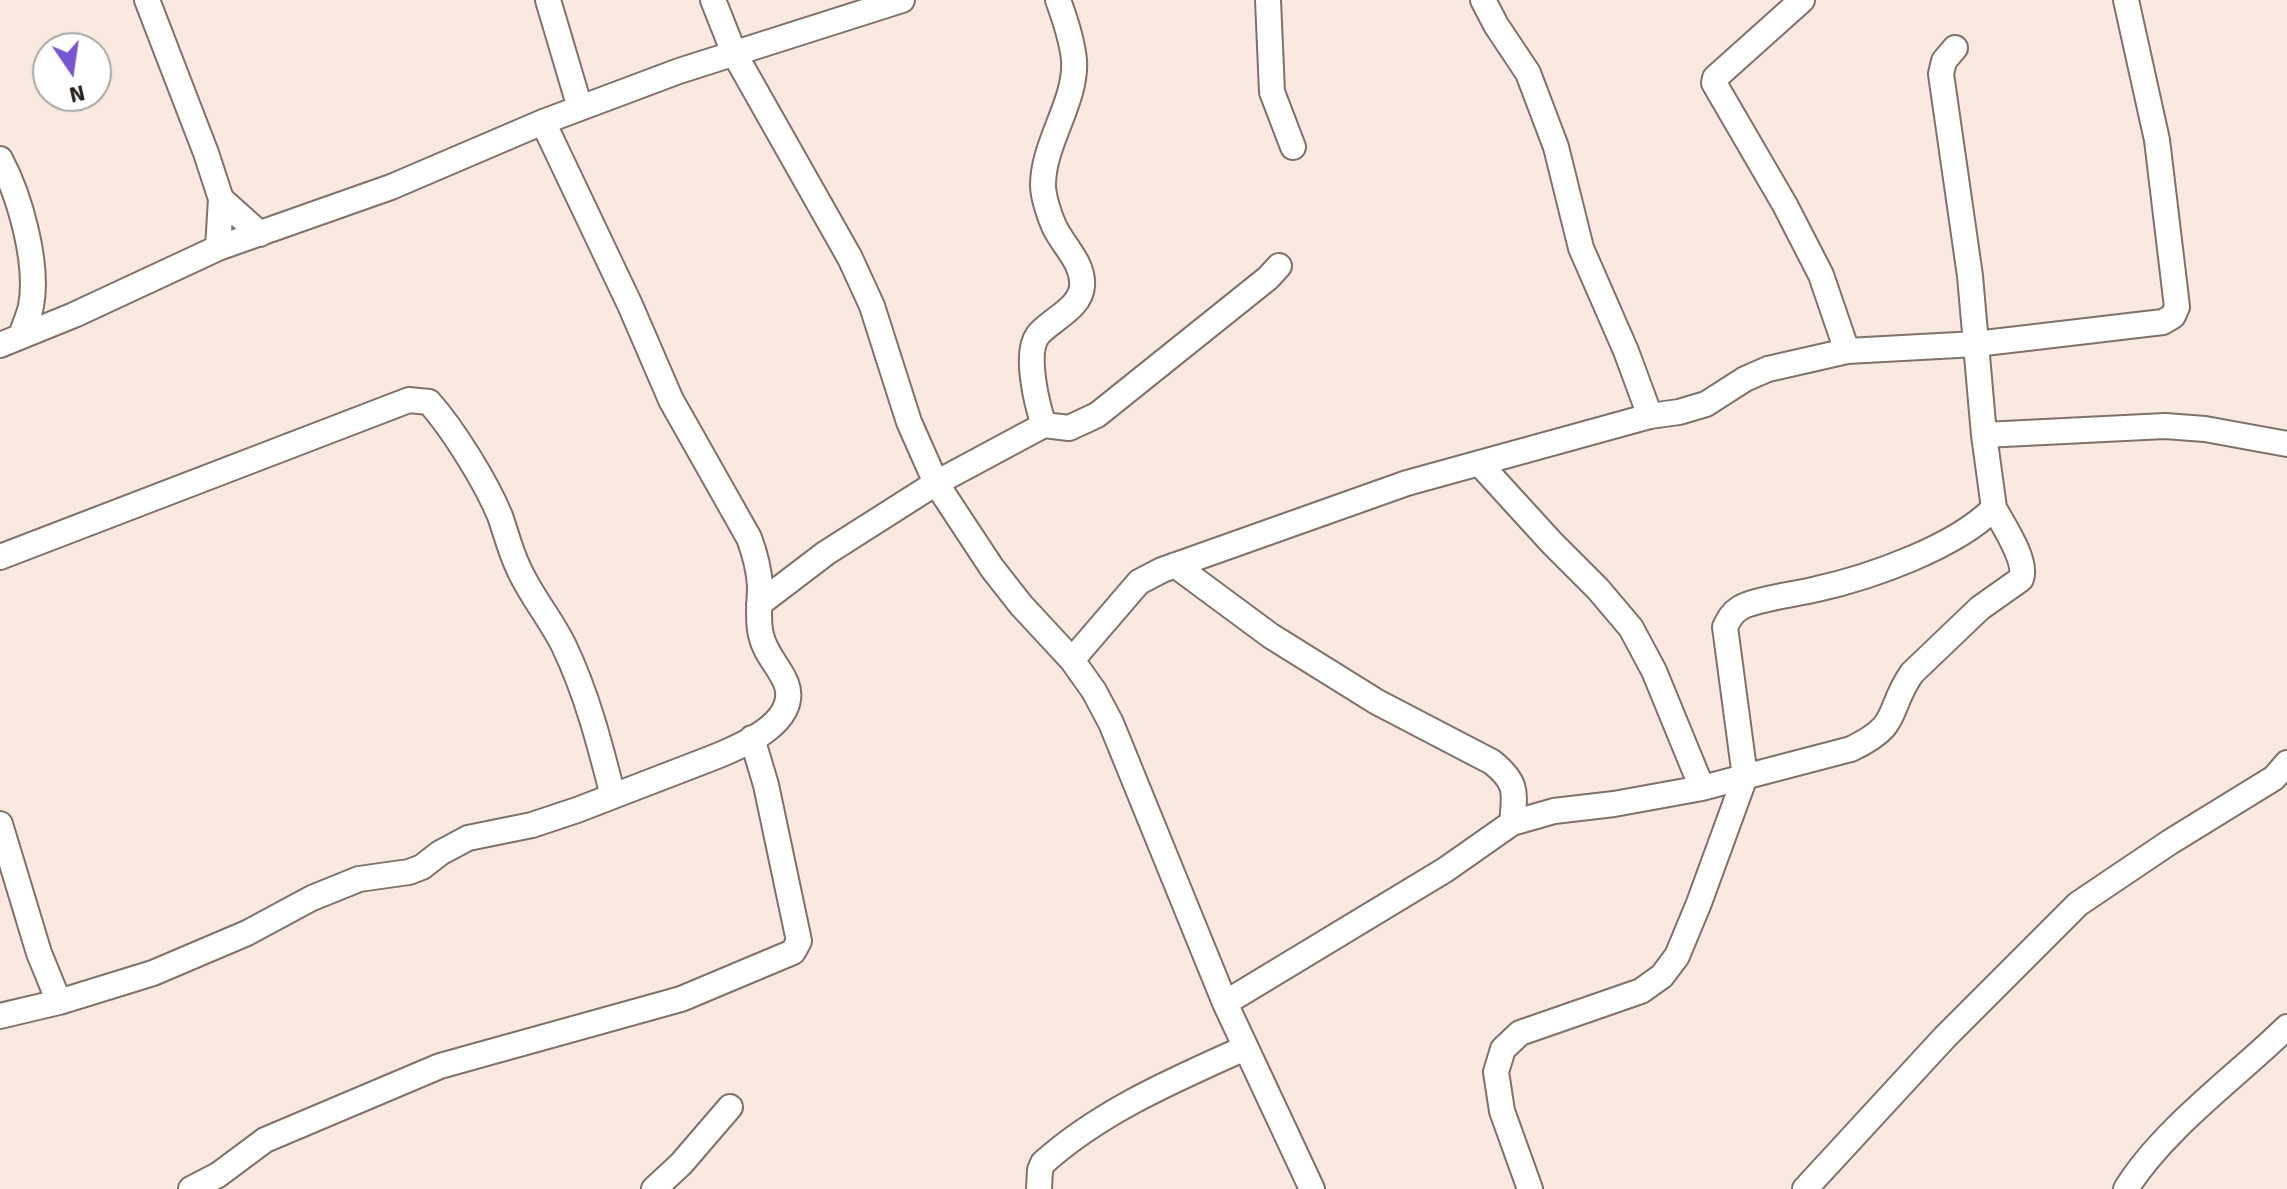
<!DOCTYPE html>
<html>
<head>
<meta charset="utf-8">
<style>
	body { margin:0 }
	#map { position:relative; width:2287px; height:1189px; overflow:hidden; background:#f9e9e0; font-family:Signika,sans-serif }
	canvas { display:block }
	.north { position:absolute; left:32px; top:32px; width:80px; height:80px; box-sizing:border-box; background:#fff; border:2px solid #a9a7a5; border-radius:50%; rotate:167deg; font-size:22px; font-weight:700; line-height:32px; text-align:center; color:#28221f }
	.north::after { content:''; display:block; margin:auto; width:28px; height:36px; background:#7756cf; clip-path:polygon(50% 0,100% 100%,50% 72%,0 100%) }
</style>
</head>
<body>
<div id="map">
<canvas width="2287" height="1189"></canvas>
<div class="north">N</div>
</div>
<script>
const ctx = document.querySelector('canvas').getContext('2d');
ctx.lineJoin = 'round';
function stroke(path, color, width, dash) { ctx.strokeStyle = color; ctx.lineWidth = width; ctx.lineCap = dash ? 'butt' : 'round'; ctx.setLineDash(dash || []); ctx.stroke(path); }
const minor = new Path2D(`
	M147,0L206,153L221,199L218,248
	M548,0L580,108
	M713,0L734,53L850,258L872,306L909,422L936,483L992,568L1021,605L1072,660L1094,691L1111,723L1225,1003L1312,1189
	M1268,0L1272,92L1293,147
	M1483,0L1496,25L1528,73L1556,147L1581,248L1626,351L1650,416
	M1802,0L1715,78L1714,83L1785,205L1821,275L1847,351
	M0,159C20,196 39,264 31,306C29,316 24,326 21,336
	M221,199L260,234
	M0,345L74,315L218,248L391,187L543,122L679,71L902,0
	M1044,425C1037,405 1024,353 1038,335C1050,320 1081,308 1082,286C1084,263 1063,246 1054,226C1049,215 1043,196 1043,185C1043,143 1077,101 1074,60C1072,39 1065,19 1058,0
	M1984,435L2165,426L2205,429L2287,444
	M1479,463L1552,543L1598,589L1631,628L1654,671L1702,788
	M0,557L409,400L429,402C453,429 486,482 500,516C506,533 510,550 518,567C530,595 551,619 564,646C587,694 600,745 613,796
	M1175,565L1271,636L1377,702L1492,762C1518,783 1515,792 1512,823
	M759,604L826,553L936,483L1044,425L1069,428L1097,415L1268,278L1279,266
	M1072,660L1139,582L1162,570L1407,483L1650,416L1679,412L1706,404L1745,379L1768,369L1847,351L1976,344L2163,322L2173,316L2177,307L2157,140L2126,0
	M0,824L39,953L59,1002
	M1225,1003L1445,870L1512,823L1554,811L1614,804L1702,788L1851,749C1903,724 1885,712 1912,673L1980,608L2021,579C2028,561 2003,525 1994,508
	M0,1016L59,1002L153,973L247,933L312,898L359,879L409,872L422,867L440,853L468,838L532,825L577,810L712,758C740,747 801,722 786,683C779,666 765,654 761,635C757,619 760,602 760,586C759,569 755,554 749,538L671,400L630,305L543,122
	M191,1189L218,1175L265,1140L440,1066L681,999L793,952L799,941L766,785L752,738
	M654,1189L681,1164L730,1107
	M1039,1189L1040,1170L1043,1163C1101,1111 1174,1080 1245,1048
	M1530,1189L1502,1111L1496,1072L1503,1049L1520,1033L1641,991L1662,976L1677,956L1699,903L1745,777L1725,627C1729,619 1732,613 1740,608C1755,599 1798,594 1817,589C1871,577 1956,547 1994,508L1984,435L1970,276L1941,74L1944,61L1955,48
	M1805,1189L1945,1037L2078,904L2170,842L2274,778L2287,763
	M2126,1189C2163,1129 2236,1077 2287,1027`);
stroke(minor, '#807169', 28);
stroke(minor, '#fff', 24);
</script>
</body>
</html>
